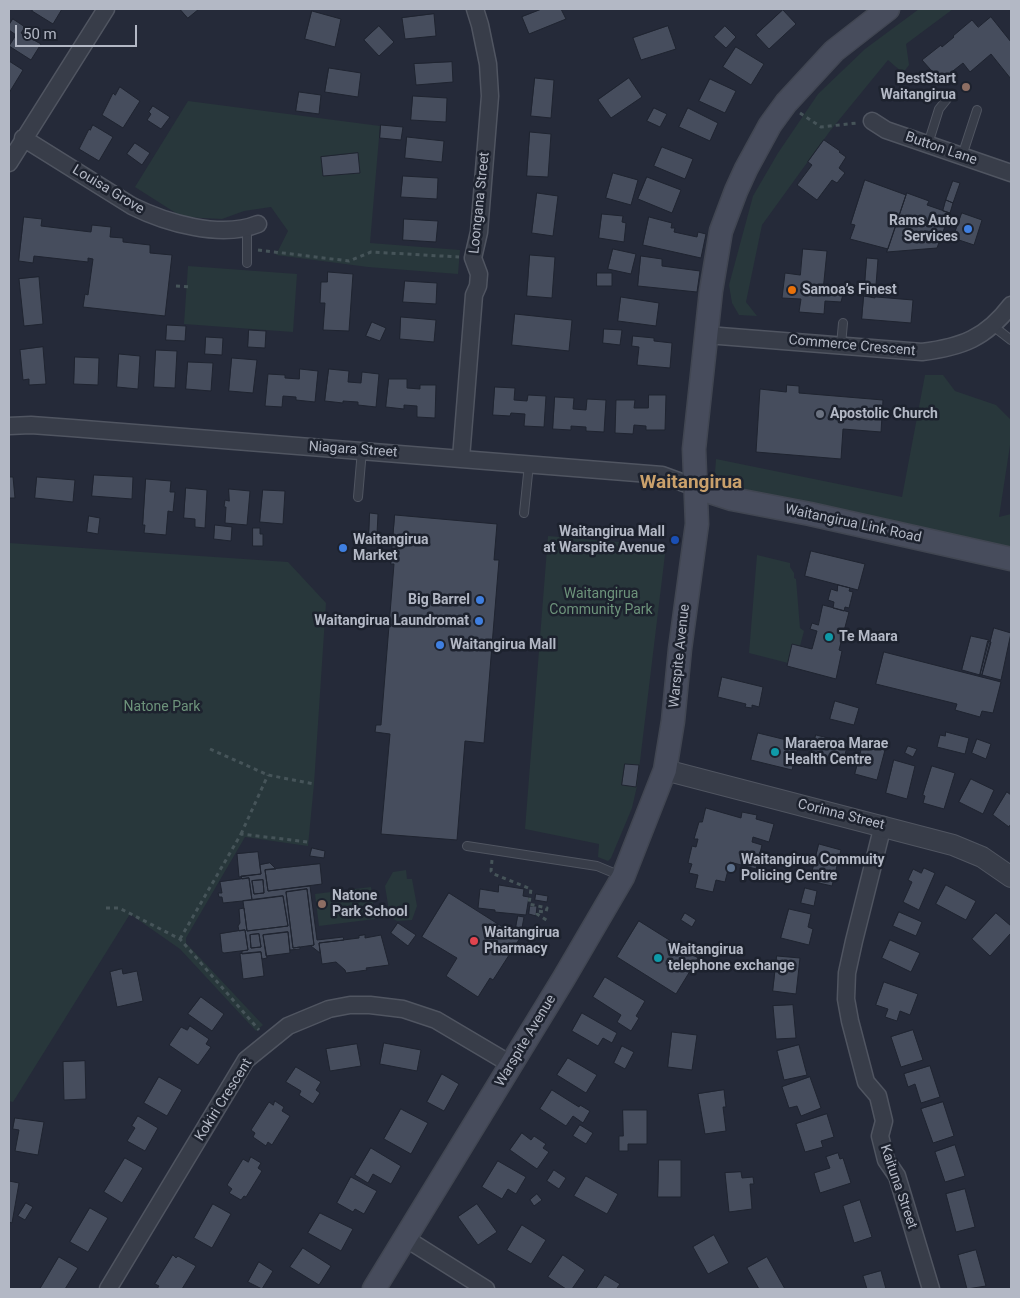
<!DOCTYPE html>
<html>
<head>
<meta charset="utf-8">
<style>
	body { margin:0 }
	#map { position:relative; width:1020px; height:1298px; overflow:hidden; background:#252a39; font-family:Roboto,sans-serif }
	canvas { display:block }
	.frame { position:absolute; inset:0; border:10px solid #b3b8c5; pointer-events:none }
	.scale { position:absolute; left:15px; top:25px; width:122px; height:22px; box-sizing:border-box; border:2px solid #b3b8c5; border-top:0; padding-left:6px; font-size:15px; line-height:18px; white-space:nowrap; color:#b3b8c5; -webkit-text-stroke:4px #1d222e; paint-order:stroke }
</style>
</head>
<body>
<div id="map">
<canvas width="1020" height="1298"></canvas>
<div class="frame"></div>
<div class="scale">50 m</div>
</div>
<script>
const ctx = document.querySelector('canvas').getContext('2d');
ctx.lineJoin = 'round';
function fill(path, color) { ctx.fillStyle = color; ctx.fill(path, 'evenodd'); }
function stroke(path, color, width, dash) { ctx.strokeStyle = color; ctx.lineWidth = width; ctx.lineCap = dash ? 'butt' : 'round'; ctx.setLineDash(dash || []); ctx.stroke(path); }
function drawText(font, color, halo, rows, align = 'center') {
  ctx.font = font + ' Roboto,sans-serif'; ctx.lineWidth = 5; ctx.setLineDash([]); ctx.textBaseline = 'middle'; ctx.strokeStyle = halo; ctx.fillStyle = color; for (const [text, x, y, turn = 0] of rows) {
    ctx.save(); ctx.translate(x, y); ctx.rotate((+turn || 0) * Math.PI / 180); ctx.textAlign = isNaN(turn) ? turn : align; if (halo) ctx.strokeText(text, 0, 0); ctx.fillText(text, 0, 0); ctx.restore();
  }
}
const green = new Path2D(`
	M919,9H953L906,44L909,65L903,73L888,60L830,131L762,225L746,302L757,316L739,315L732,303L729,285L753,196L778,153L818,94L865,49Z
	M188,101L380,126L370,243L460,250L458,274L368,267L276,255L288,231L271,207L244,211L222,219L182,217L135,187Z
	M188,266L297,274L293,332L184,324Z
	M925,375H943L955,391L996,405L1011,420V439L999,517L1011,514V548L740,490L725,485L715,473L716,459L902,497Z
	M548,536L666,546L637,786L632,808L611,858L608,861L598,857L599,844L525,829Z
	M9,543L288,562L326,603L314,784L308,846L245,837L186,938V943L263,1025L256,1031L180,949L130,914L13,1102L9,1101Z
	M757,555L790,563V567L794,573V578L796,579L800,628L804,631L800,646L792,644L788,663L749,653Z
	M406,870L407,879H412L417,906L412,920L397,921L390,917L385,886L393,872Z
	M371,887L375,919L319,926L315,894Z`);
const building = new Path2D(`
	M34,9H62L53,24L32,11Z
	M180,9H199L188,18Z
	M542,9H561L566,19L529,34L522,17Z
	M783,10L796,24L769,49L756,35Z
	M312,11L341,19L335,47L305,39Z
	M434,14L436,36L405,39L402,18Z
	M991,17L1011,42V79L991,54L970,72L963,63L939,82L930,69L922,60L941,45L942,47L954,37L953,36L972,20L978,27Z
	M13,19L25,27L21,33L41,44L31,60L9,46L16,35L9,30V25Z
	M379,26L394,42L379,56L364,40Z
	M668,26L676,49L641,60L633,38Z
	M725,26L736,37L726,48L714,37Z
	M736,47L764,64L751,85L723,67Z
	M9,61L23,70L9,93Z
	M452,62L453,82L416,85L414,64Z
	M329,68L361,73L358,97L325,92Z
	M535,78L554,80L551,118L531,116Z
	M629,78L642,97L611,118L598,100Z
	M710,79L736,91L725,113L699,101Z
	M120,87L140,101L123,128L102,115L113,93L115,95Z
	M299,92L321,95L319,114L296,111Z
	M413,96L447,98L446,122L411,120Z
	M153,106L170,117L161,129L147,120L151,114L149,112Z
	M654,108L667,114L660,127L647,121Z
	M688,108L718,123L710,141L679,127Z
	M93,125L113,137L99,161L79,149L89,129L90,130Z
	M381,125L403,127L401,140L380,138Z
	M530,132L551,134L548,177L527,176Z
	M407,137L444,141L442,162L405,158Z
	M824,140L840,151L839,152L846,157L839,168L845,173L837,183L832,180L817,200L797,185L812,165L808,162Z
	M135,143L150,153L142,165L127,154Z
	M662,147L693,159L685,179L654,166Z
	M358,153L360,173L323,176L321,157Z
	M613,173L638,180L631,205L606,198Z
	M403,176L438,178L437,199L401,197Z
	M647,177L681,190L672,213L638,199Z
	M865,180L906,195L888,249L850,239L855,225L851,224Z
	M953,181L960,183L953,203L946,200Z
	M537,193L558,196L553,236L532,233Z
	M907,193L929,201L927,205L950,213L937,248L887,252Z
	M946,200L953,203L950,213L943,211Z
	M962,213L982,220L974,245L953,238Z
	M602,214L623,216L622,222L626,223L624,242L599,238Z
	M24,217L42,219L41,226L91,232L92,225L111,227L110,237L123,238V242L150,245V253L172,255L165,316L83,307L85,294L88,295L93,259L88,258V262L34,256L33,263L19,261Z
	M649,217L672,223L671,228H675L674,232L697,237L698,232L706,234L701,258L643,245Z
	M404,219L438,221L436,242L403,240Z
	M613,249L636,254L631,274L608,269Z
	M803,249L827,251L823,291L843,294L841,302L825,301L824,314L799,312L801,299L782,298L785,273L800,275Z
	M530,255L555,257L552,298L527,296Z
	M641,256L662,259V266L700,271L697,292L638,286Z
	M867,258L878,259L875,298L864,296Z
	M328,272L353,274L349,331L323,330L325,303H320L321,282H327Z
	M597,273H612V286H597Z
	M39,277L43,324L24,326L19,279Z
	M405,281L437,283L436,304L403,302Z
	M864,296L913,300L911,323L862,319Z
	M621,297L659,303L656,326L618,321Z
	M515,314L572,320L569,351L512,345Z
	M401,317L436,320L434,342L400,339Z
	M372,322L386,328L380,341L366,336Z
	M167,325L186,326L185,341L166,340Z
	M604,329L622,330L620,345L603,343Z
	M249,330L266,331L265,348L248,347Z
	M633,336L654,338V341L672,343L670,368L637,365L639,347L632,346Z
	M206,337L223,338L222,355L205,354Z
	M43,347L46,384L29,385V379L23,380L20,350Z
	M156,350L177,351L175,388L154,387Z
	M119,354L140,356L138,389L117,387Z
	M75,357L99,358L98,385L74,384Z
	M232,358L257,360L253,393L229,391Z
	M188,362L213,363L211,391L186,389Z
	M300,369L318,371L315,402L296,400V397L283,396L282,407L265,406L268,374L285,375V378L299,379Z
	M329,369L349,371L348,382L361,383L362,372L379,374L376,407L358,405V402L343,401V403L325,401Z
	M389,379H407V388L420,389V385H436L435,418L417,417V406L404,405V409L386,407Z
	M787,385L799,386V393L883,400L881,432L843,429L841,459L756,452L760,389L786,392Z
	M495,387L515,388L514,400L527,401L528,395L546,396L544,427L524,426L525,414L511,413L510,416L493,415Z
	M649,395H666L665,430H646V426L634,425L633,434L615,433L616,400H635L634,408H648Z
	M555,397L574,398L573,409L586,410L587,399L606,400L604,432L586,431V427L571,426V430L553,429Z
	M94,475L133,477L132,499L92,496Z
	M9,477H13L15,498H9Z
	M37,477L75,480L73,502L35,498Z
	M146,479L171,481L170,492H175L173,512L168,511L166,535L144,533L145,525H143Z
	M186,488L207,490L205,528L195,527V519L184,518Z
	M229,489L250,491L247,525L225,523L226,507H224L225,500L229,501Z
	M263,490L285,491L283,524L260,522Z
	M370,513L378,514L377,534H369Z
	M395,515L497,524L494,560H499L484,743L465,741L457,840L381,834L390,734L375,732L376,725H381L394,564H391Z
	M89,516L100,518L98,534L87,532Z
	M215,525L232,527L231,541L214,539Z
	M253,528H260V534H263V546H253Z
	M811,551L865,564L858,590L805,576Z
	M838,585L850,588L849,591L853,592L849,608L845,607L844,611L833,608L834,602L828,600L831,589L837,591Z
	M823,605L849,612L839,650L842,651L836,679L787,666L792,644L812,649L817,631L810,629L812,623L818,625Z
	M994,628L1011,633L1001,680L982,675Z
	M971,636L989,640L980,675L962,670Z
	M988,641L991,642L982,675H980Z
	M884,652L1001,682L993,713L982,711L980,717L955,710L957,704L876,684Z
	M722,677L763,687L759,707L752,705V708L745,707L746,704L718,697Z
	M835,701L859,708L854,725L830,719Z
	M946,732L969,738L965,754L937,747L940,735L945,736Z
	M758,733L799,743L792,770L751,760Z
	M816,735L848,743L842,766L810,758Z
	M977,739L991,744L986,759L972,753Z
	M863,744L885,750L877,780L855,774Z
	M908,746L917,749L913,757L905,753Z
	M894,760L915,766L907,799L886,793Z
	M625,764L639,765L636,787L622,785Z
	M932,766L955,773L944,809L923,803L925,796L923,795Z
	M971,779L994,790L983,814L959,802Z
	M1007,792L1011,795V826L1010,825L1009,827L993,815Z
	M706,808L741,818L742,812L757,815L756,819L774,824L769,842L753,837L752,842L762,845L756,869L730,862L725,882L716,880L713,892L695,888L698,875L689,873L692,864L688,863L692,846L696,847L698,839H694L699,822H702Z
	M819,844L841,850L832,886L810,881Z
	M312,848L325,851L324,858L310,856Z
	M258,852L261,874L239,877L237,854Z
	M270,863L276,869L265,870L268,891L310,886L317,940L343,937L344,940L319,943L320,953L311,946L314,945L307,889L286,892L293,948L300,947V949L290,950L288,932L263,935L267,958L262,959L261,952L242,954V951L248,950L245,930L239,931L238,926L240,923L239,909L244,908L247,931L288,926L283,896L252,900L249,878L242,879L241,876L261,874L260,865ZM263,880L264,893L254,894L252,881ZM259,934L261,947L251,948L250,935Z
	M320,864L322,884L268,891L265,870Z
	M924,868L935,873L919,910L903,902L912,882L908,880L913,869L921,873Z
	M249,878L252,900L223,903L222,897H219L218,893H222L220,882Z
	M263,880L264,893L254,894L252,881Z
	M499,885L524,889L523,896L529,897L526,915L495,912V910L478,908L480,889L498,892Z
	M946,885L976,901L966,920L936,904Z
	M805,888L817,891L814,906L801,903Z
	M307,889L314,945L293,948L286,892Z
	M449,893L520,938L493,980L490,978L478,997L446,976L457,958L422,937Z
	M536,894L548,896L547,902L535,900Z
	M283,896L288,926L247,931L243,901Z
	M530,906H537L536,916L529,914Z
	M789,909L811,914L808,927L813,929L809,945L781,938Z
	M899,912L922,922L916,936L893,926Z
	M685,913L696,920L692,927L681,920Z
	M996,913L1011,926V933L990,956L972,939Z
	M518,916L524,917L522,928L516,927Z
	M639,921L698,958L676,994L617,957Z
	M398,923L416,935L408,946L391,933Z
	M245,930L248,950L224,953L222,952L220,934Z
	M288,932L290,953L266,956L263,935Z
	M259,934L261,947L251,948L250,935Z
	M365,935V938L381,935L389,965L366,968L367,970L346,973L345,970L336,962L322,964L319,943L359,938V936Z
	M890,940L920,953L911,972L882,958Z
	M261,952L264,976L243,979L240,954Z
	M777,956L800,958L796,994L773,991Z
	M122,969L123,974L137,971L143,1001L117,1007L110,972Z
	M605,977L645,1001L636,1016L639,1018L631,1031L617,1022L621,1015L593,997Z
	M884,982L918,994L910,1015L900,1011L897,1021L885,1017L888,1009L876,1005Z
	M201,997L224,1014L212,1031L188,1014Z
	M793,1005L796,1038L776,1039L773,1006Z
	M582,1013L617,1033L612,1043L603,1038L598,1046L572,1031Z
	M190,1026L209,1039L206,1044L211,1047L198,1065L169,1045L181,1027L187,1030Z
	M913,1030L923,1060L901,1067L891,1037Z
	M672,1032L697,1035L692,1070L668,1067Z
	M384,1043L421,1050L417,1071L380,1064Z
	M357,1044L361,1066L330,1071L326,1049Z
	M799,1045L807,1075L784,1080L777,1051Z
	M622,1046L634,1052L625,1069L614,1063Z
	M568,1058L597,1075L586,1093L557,1075Z
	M85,1061L86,1099L64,1100L63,1062Z
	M930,1066L940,1097L921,1103L915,1084L908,1087L904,1074Z
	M296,1067L321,1082L316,1090L320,1093L313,1104L299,1095L301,1091L286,1082Z
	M442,1074L459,1084L444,1111L427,1102Z
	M159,1077L182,1090L167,1116L144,1103Z
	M810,1077L821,1108L801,1116L797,1106L789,1108L782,1087Z
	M552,1090L579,1107L580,1105L590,1111L583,1123L573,1116L566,1126L540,1109Z
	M724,1090L726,1107H723L726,1131L705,1134L698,1094Z
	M275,1101L284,1107L282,1111L290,1116L272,1145L268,1142L266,1146L253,1137L255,1133L251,1130L269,1102L273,1105Z
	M943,1102L954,1136L933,1143L921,1109Z
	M401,1109L428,1123L411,1154L384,1139Z
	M623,1110H647V1144H628V1151H619V1136H623Z
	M827,1114L834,1137L821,1141L823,1147L805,1152L796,1124Z
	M138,1116L158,1128L145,1151L127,1141L135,1128L132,1126Z
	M15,1118L44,1122L38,1155L15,1151L19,1130L13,1129Z
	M580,1125L593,1133L586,1144L573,1136Z
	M522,1133L531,1140L534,1136L546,1144L543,1148L549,1152L537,1169L510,1150Z
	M955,1145L965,1176L945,1182L935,1152Z
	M371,1148L401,1166L391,1184L373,1174L368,1183L355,1175Z
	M838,1153L840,1159L843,1158L851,1183L820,1193L814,1173L830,1168L826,1157Z
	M251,1157L261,1163L258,1168L262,1171L246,1197L244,1196L241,1200L229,1193L232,1189L227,1185L243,1159L248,1162Z
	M125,1158L143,1168L122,1203L104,1192Z
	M659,1160H681V1197H658Z
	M498,1161L526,1177L516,1194L508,1189L502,1199L482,1187Z
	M554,1170L566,1178L559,1189L547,1181Z
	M741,1172L742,1178L753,1177L754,1184H750L752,1209L729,1212L725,1173Z
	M586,1176L618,1194L607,1214L574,1196Z
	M351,1177L377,1191L364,1214L355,1209L353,1212L337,1203Z
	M9,1181L19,1183L12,1223L9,1222Z
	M965,1189L975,1227L956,1232L946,1194Z
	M537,1194L542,1200L534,1206L530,1200Z
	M860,1200L872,1237L854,1243L843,1206Z
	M26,1203L33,1207L25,1220L18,1216Z
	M213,1204L231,1214L212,1248L194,1238Z
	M477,1204L497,1232L478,1245L458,1217Z
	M90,1208L108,1218L88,1252L70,1242Z
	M320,1213L353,1229L341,1251L308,1233Z
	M522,1225L546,1240L531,1264L507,1250Z
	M714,1235L729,1263L708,1274L693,1247Z
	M303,1248L331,1266L319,1285L290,1267Z
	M976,1250L986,1286L967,1289L958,1255Z
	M173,1255L176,1258L178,1256L196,1266L182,1289H157L159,1286L155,1284Z
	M563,1255L585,1270L572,1289H566L548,1277Z
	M59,1257L78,1268L65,1289H40Z
	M767,1257L785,1289H759L747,1268Z
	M259,1262L273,1271L262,1289L248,1282Z
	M881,1271L886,1289H867L863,1276Z
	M605,1275L620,1284L617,1288L619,1289H596Z`);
const path = new Path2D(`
	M800,113L821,127L857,123
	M258,250L349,261L371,252L459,257
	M176,286L190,287
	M210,749L268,775L314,784
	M241,834L268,775
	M492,860L491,871L494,874L531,889L529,904L547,908L546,912L537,911V914L548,921
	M106,908H119L125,911L180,939L259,1030
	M180,939L241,834L308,842`);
const service = new Path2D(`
	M928,144L939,109L947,99
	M962,156L977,110
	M247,228V263
	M993,326L1011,340
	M841,345L843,323
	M358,497L362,450
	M524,513L529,464
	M467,846L597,866L621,876`);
const minor = new Path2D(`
	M872,121L886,130L1011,173
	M23,138L132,206C166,223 221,239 258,224
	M9,163L106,9
	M707,335L922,352C962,347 986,338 1011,305
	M9,426L31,425L72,428L662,475L695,487
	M461,458L474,295L478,286L479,274L473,258L479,232L490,96L488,64L480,25L475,9
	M883,825L854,941L847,973L846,999L850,1021L866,1082L878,1096L884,1121L880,1136L886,1160L897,1176L931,1289
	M405,1238L486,1289
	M108,1289L246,1060L288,1026L329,1009L350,1005H370L403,1009L436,1020L512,1065`);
const tertiary = new Path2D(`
	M665,770L953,845L982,857L1011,877`);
const secondary = new Path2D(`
	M695,487L732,499L810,514L1011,559
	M374,1289L564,978L623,877L665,770L673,721L680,649L697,524L694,449L711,291L721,231L736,191L746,169L770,125L786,103L834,51L888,9`);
const markers = [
	[966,87,5,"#8d6e63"],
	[968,229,5,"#3f7fe0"],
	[792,290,5,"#e8710a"],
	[820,414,5,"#6b7280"],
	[675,540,5,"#1a4fb4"],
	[343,548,5,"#3f7fe0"],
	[480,600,5,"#3f7fe0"],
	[479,621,5,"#3f7fe0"],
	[829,637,5,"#0f9aa8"],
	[440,645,5,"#3f7fe0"],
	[775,752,5,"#0f9aa8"],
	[731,868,5,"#5c6f8a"],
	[322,904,5,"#8d6e63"],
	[474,941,5,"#e0444e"],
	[658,958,5,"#0f9aa8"]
];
const poiNames = [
	["BestStart",956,79,"right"],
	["Waitangirua",956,95,"right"],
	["Rams Auto",958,221,"right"],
	["Services",958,237,"right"],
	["Samoa’s Finest",802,290],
	["Apostolic Church",830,414],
	["Waitangirua Mall",665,532,"right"],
	["at Warspite Avenue",665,548,"right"],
	["Waitangirua",353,540],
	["Market",353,556],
	["Big Barrel",470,600,"right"],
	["Waitangirua Laundromat",469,621,"right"],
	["Te Maara",839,637],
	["Waitangirua Mall",450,645],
	["Maraeroa Marae",785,744],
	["Health Centre",785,760],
	["Waitangirua Commuity",741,860],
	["Policing Centre",741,876],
	["Natone",332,896],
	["Park School",332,912],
	["Waitangirua",484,933],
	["Pharmacy",484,949],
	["Waitangirua",668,950],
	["telephone exchange",668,966]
];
const streetNames = [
	["Button Lane",941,149,19],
	["Louisa Grove",108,190,31],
	["Loongana Street",480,203,-84],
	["Commerce Crescent",852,346,5],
	["Niagara Street",353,450,4],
	["Waitangirua Link Road",853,524,12],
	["Warspite Avenue",680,656,-84],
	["Corinna Street",841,815,14],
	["Warspite Avenue",526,1041,-59],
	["Kokiri Crescent",224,1100,-58],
	["Kaituna Street",898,1187,71]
];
const parkNames = [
	["Waitangirua",601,594],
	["Community Park",601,610],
	["Natone Park",162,707]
];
const districtNames = [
	["Waitangirua",691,483]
];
fill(green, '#28373b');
fill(building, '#464d5d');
stroke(building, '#1f2430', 1);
stroke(service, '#505561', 10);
stroke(minor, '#505561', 19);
stroke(tertiary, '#505561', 22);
stroke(secondary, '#414652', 25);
stroke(path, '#465459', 3, [4, 4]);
stroke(service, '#383d49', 8);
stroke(minor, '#383d49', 16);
stroke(tertiary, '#383d49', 20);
stroke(secondary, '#474c5c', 22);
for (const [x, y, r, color] of markers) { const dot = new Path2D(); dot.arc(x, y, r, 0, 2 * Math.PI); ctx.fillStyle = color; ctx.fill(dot); stroke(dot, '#1d222e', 2); }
drawText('bold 14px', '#b3b8c5', '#1d222e', poiNames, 'left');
drawText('14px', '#b3b8c5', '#1d222e', streetNames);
drawText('14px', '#6d937b', '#1d222e', parkNames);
drawText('bold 19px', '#c9a06b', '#1d222e', districtNames);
</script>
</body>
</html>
